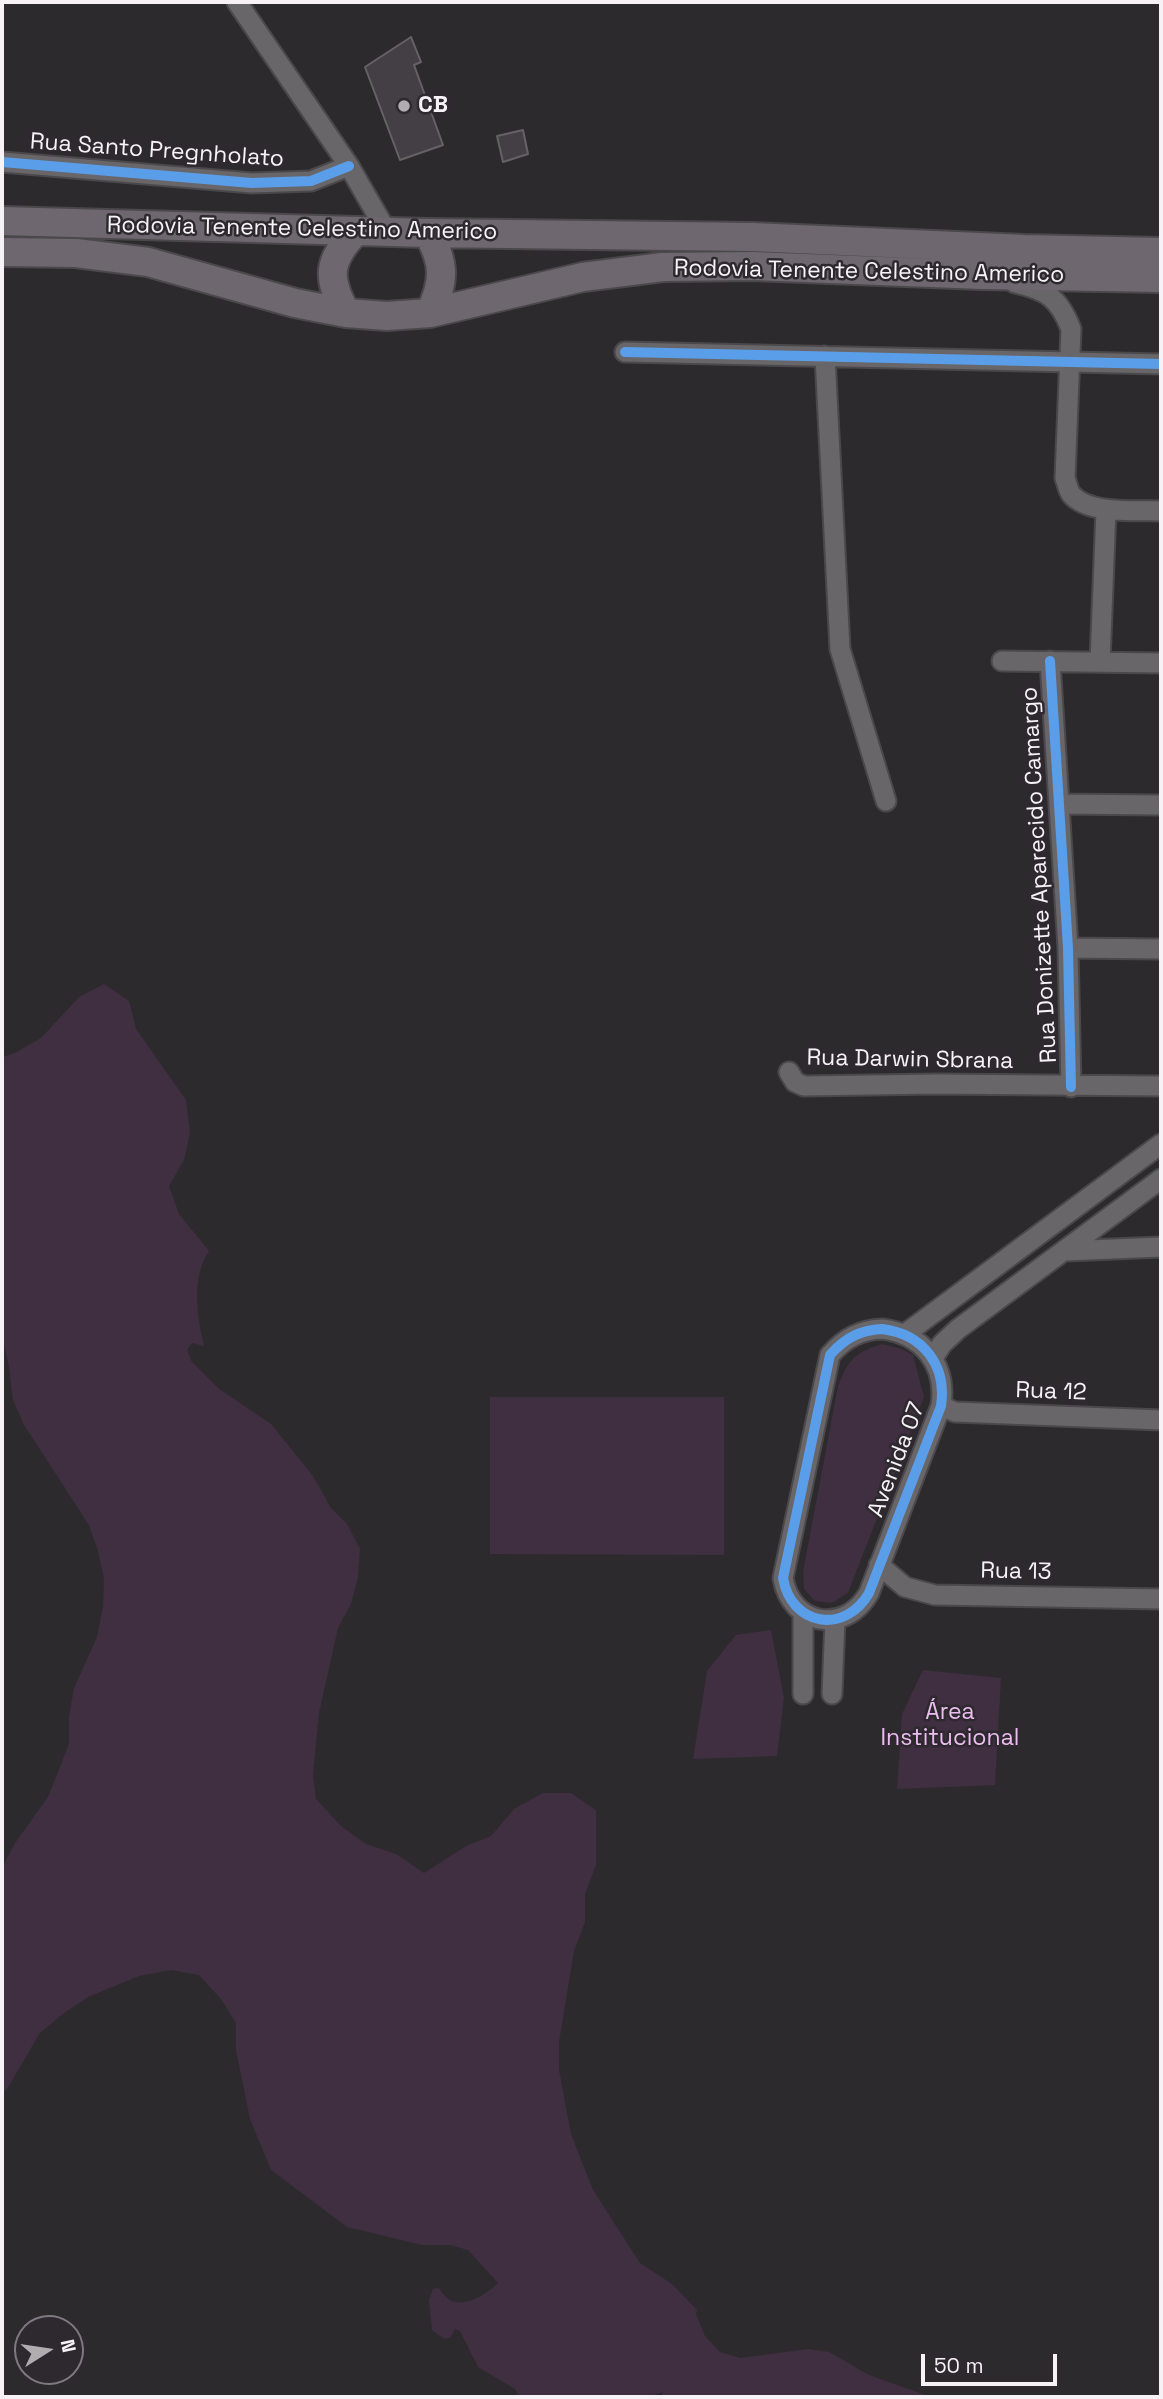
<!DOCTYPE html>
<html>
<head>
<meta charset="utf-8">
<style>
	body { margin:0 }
	#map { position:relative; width:1163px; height:2399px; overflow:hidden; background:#2d2a2e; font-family:"Space Grotesk",sans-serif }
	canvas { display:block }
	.frame { position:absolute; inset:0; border:4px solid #f6f2f6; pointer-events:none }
	.north { position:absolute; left:14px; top:2315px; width:70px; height:70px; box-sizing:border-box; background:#2e292f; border:2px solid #7e797f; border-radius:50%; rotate:78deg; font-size:19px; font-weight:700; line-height:28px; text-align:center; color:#f6f2f6 }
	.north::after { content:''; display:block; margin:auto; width:24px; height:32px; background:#b0acb0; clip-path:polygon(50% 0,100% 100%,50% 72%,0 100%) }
	.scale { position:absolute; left:921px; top:2354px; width:136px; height:32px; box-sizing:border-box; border:4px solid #f6f2f6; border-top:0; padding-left:9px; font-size:21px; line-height:24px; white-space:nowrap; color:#f6f2f6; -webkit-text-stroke:5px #2e292f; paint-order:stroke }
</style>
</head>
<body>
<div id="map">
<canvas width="1163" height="2399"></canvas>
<div class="frame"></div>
<div class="north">N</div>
<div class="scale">50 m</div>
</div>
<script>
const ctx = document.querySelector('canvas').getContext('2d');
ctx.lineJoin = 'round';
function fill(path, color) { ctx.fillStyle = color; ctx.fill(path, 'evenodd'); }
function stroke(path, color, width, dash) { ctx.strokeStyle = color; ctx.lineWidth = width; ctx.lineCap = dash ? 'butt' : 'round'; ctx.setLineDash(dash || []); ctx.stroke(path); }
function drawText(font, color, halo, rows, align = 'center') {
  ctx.font = font + ' "Space Grotesk",sans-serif'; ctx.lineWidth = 5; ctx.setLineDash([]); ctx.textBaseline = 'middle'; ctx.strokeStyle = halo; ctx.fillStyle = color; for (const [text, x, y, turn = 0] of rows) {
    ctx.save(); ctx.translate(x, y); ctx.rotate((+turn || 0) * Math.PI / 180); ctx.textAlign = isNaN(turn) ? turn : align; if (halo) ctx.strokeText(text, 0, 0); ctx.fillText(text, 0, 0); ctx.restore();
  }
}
const green = new Path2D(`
	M104,984L129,1001L136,1029L186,1100L190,1133L184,1160L169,1186L179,1214L209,1251C191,1278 197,1316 204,1346L192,1343L187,1350L192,1362L219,1389L271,1424L313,1476L331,1508L347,1524L360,1549L358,1577L351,1604L338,1628L319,1713L313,1775L316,1799L341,1826L366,1844L396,1854L424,1873L466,1846L491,1836L514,1809L543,1793H571L596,1810V1865L585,1894V1922L574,1951L559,2042V2070L571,2134L593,2190L640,2263L672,2284L697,2310L696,2314L705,2336L720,2352L740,2358L808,2349L829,2352L869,2375L931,2397H661L663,2392L649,2397H520L515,2389L478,2367L460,2331L455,2329L451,2337L444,2339L432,2330L429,2300L433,2289L438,2288C441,2291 446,2298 450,2300C466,2308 488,2293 498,2283L468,2250L450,2245H422L347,2227L271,2170L250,2119L236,2050V2023L221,1999L199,1975L171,1970L139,1976L88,1997L64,2013L40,2033L7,2089L2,2093V1867L15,1843L48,1797L69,1744V1716L74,1688L97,1637L103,1607L104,1579L98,1551L89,1525L24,1425L13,1400L9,1367L2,1335V1057L15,1053L41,1038L79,997Z
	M882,1344L902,1349L913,1355L924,1397L848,1593L832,1603L815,1601L804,1589L803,1572L838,1386C849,1359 854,1353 882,1344Z
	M490,1397H724V1555L490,1554Z
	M771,1630L784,1698L777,1756L693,1759L707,1671L736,1635Z
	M923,1670L1001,1678L995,1785L897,1789L902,1714Z`);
const building = new Path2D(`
	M411,37L421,62L414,65L443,145L400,160L365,67Z
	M523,130L528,154L503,162L497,136Z`);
const minor = new Path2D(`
	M237,2L349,166L387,232
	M2,162L252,183L311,181L349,166
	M1015,283C1047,290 1059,298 1071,329L1065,478C1067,483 1068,490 1071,494C1088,515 1137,510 1161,511
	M625,352L1161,364
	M825,356L840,649L886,801
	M1002,661L1161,663
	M1050,661L1068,948L1071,1087
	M1100,662L1106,510
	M1060,804L1161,805
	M1068,948L1161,949
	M789,1072L795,1082L804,1086L936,1084L1161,1086
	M1065,1251L1161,1247
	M882,1329C923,1334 947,1365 941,1406L869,1593C845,1635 791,1626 783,1578L830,1355C845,1338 860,1330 882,1329Z
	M905,1334L1161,1144
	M933,1358L942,1344L958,1329L1161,1179
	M941,1406L955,1412L1161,1420
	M879,1565L905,1587L935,1595L1161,1599
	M803,1612V1694
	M832,1694L835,1619`);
const highway = new Path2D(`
	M2,221L428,233L752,237L1024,249L1161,252
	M428,233C445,263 445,281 430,313
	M2,252L76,253L148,262L295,303L346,313L387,316L430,313L583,277L663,267L753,266L982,275L1161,278
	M346,313C326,278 328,260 356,231`);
const cycleway = new Path2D(`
	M2,162L252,183L311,181L349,166
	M625,352L1161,364
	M1050,661L1068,948L1071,1087
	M882,1329C923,1334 947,1365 941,1406L869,1593C845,1635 791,1626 783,1578L830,1355C845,1338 860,1330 882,1329Z`);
const markers = [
	[404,106,7,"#b0acb0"]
];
const poiNames = [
	["CB",418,106]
];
const streetNames = [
	["Rua Santo Pregnholato",157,151,4],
	["Rodovia Tenente Celestino Americo",302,229,1],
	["Rodovia Tenente Celestino Americo",869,272,1],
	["Rua Donizette Aparecido Camargo",1040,875,-93],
	["Rua Darwin Sbrana",910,1060,1],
	["Rua 12",1051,1392,2],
	["Avenida 07",897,1460,-69],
	["Rua 13",1016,1572,1]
];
const parkNames = [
	["Área",950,1713],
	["Institucional",950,1739]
];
fill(green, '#3f2f40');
fill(building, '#443e45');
stroke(building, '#646264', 2);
stroke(minor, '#4b484b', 23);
stroke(highway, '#4b484b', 32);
stroke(minor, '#686668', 19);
stroke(highway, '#6e676f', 28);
stroke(cycleway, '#5a9eea', 10);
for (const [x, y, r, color] of markers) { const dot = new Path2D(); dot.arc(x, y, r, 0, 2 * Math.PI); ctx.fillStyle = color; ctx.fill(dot); stroke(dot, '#2e292f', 2.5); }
drawText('bold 23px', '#f6f2f6', '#2e292f', poiNames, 'left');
drawText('23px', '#f6f2f6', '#2e292f', streetNames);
drawText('23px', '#ecbdf0', '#2e292f', parkNames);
</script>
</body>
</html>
